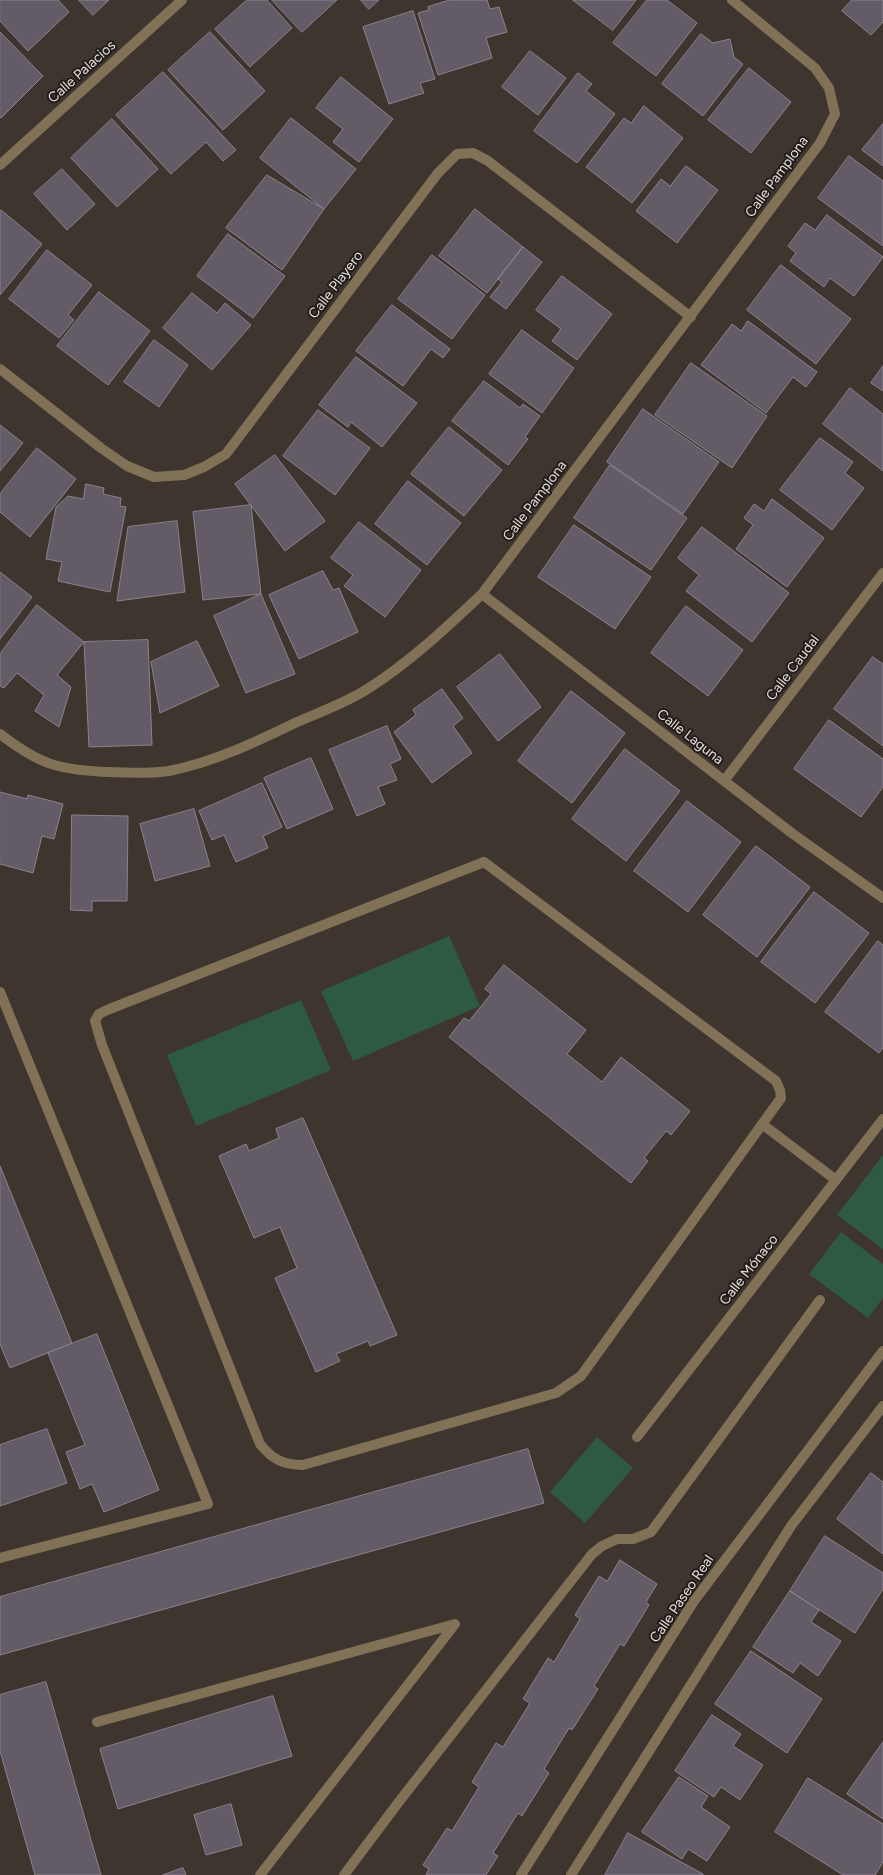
<!DOCTYPE html>
<html>
<head>
<meta charset="utf-8">
<style>
	body { margin:0 }
	canvas { display:block; background:#3e352e }
</style>
</head>
<body>
<canvas width="883" height="1875"></canvas>
<script>
const ctx = document.querySelector('canvas').getContext('2d');
ctx.lineJoin = 'round';
function fill(path, color) { ctx.fillStyle = color; ctx.fill(path, 'evenodd'); }
function stroke(path, color, width, dash) { ctx.strokeStyle = color; ctx.lineWidth = width; ctx.lineCap = dash ? 'butt' : 'round'; ctx.setLineDash(dash || []); ctx.stroke(path); }
function drawText(font, color, halo, rows, align = 'center') {
  ctx.font = font + ' Figtree,sans-serif'; ctx.lineWidth = 4; ctx.setLineDash([]); ctx.textBaseline = 'middle'; ctx.strokeStyle = halo; ctx.fillStyle = color; for (const [text, x, y, turn = 0] of rows) {
    ctx.save(); ctx.translate(x, y); ctx.rotate((+turn || 0) * Math.PI / 180); ctx.textAlign = isNaN(turn) ? turn : align; if (halo) ctx.strokeText(text, 0, 0); ctx.fillText(text, 0, 0); ctx.restore();
  }
}
const green = new Path2D(`
	M449,936L480,1006L353,1061L321,991Z
	M301,1000L331,1070L196,1126L167,1055Z
	M883,1155V1249L837,1215Z
	M841,1232L883,1264V1298L868,1318L809,1274Z
	M597,1437L633,1468L585,1523L550,1492Z`);
const building = new Path2D(`
	M0,0H58L69,12L28,51L0,21Z
	M79,0H109L93,15Z
	M247,0H267L292,28L250,67L215,29Z
	M272,0H337L302,32Z
	M361,0H379L369,9Z
	M450,0H487L490,9L499,7L507,32L486,38L492,58L438,75L418,13L429,10L428,7Z
	M573,0H636L613,30Z
	M647,0H667L697,23L656,76L613,43Z
	M852,0H883V22L871,35L842,11Z
	M413,11L435,79L420,83L424,93L389,104L363,27Z
	M0,32L43,76L1,118L0,117Z
	M210,32L265,91L223,130L168,70Z
	M701,34L713,43L730,39L734,57L743,64L703,116L662,84Z
	M530,51L566,78L538,115L502,87Z
	M749,68L791,102L751,153L708,120Z
	M163,72L236,150L223,161L206,142L171,174L116,115Z
	M578,73L592,84L586,91L615,114L577,163L534,131Z
	M341,77L393,119L359,162L333,142L343,129L316,108Z
	M644,106L683,138L632,203L586,167L624,118L631,123Z
	M291,118L356,169L324,209L260,158Z
	M112,119L158,169L117,207L71,158Z
	M883,124V166L862,150Z
	M849,156L883,181V246L818,198Z
	M686,166L718,190L677,243L636,211L661,179L670,186Z
	M62,169L95,204L67,230L34,194Z
	M267,175L324,209L282,270L226,228Z
	M475,209L523,247L487,293L439,256Z
	M1,210L42,244L0,295V211Z
	M827,215L883,257L854,296L830,278L824,287L790,261L796,253L788,246L805,223L815,230Z
	M228,234L285,276L253,318L197,276Z
	M523,247L542,262L506,309L490,297L502,282L498,279Z
	M47,250L92,285L68,315L74,320L59,338L9,299Z
	M432,255L485,295L452,339L398,299Z
	M781,265L851,319L816,364L747,310Z
	M562,276L612,314L577,360L552,341L561,329L536,310Z
	M99,292L150,331L108,385L57,346Z
	M192,293L217,313L225,303L251,325L212,370L163,328Z
	M392,305L450,349L443,358L431,349L403,386L356,351Z
	M748,321L817,372L806,387L793,377L766,413L701,365L732,324L741,331Z
	M522,330L574,368L542,413L489,374Z
	M154,340L188,365L159,407L124,382Z
	M356,357L417,403L382,447L351,422L348,427L319,405Z
	M691,363L767,416L732,468L655,415Z
	M883,366V391L871,383Z
	M484,381L520,408L523,404L540,416L525,437L528,439L508,465L452,421Z
	M850,388L883,414V471L823,424Z
	M643,409L719,462L683,514L607,462Z
	M318,410L370,448L335,495L283,456Z
	M0,425L23,443L0,471Z
	M449,427L502,470L464,516L411,474Z
	M820,438L853,462L845,473L864,488L832,530L780,490Z
	M37,448L76,479L30,537L0,512V494Z
	M275,455L325,521L285,551L235,484Z
	M610,465L687,518L651,570L574,518Z
	M408,481L461,523L427,565L375,524Z
	M86,484L104,488L103,494L121,498L120,506L126,507L110,592L58,581L62,562L46,559L56,507L68,496L83,499Z
	M772,499L824,538L787,587L736,549L753,525L744,518L754,504L764,511Z
	M251,505L261,594L203,600L193,512Z
	M177,521L185,592L117,601L128,527Z
	M359,522L421,570L385,617L344,586L353,575L331,558Z
	M574,525L651,577L615,629L538,577Z
	M702,527L789,593L752,642L686,591L699,575L678,558Z
	M323,571L333,590L339,588L358,632L299,659L269,595Z
	M0,572L32,597L0,639Z
	M261,594L295,674L246,693L214,616Z
	M37,605L84,642L57,675L71,687L59,727L35,711L44,695L17,673L4,688L0,686V654Z
	M686,606L743,650L708,696L651,653Z
	M148,640L152,745L89,747L84,642Z
	M197,641L219,686L160,713L151,662Z
	M500,654L541,707L498,741L457,687Z
	M873,657L883,664V746L834,709Z
	M442,689L463,718L453,726L472,753L432,783L394,732L416,715L413,710Z
	M571,691L625,733L572,803L518,761Z
	M829,720L883,759V787L861,817L794,769Z
	M387,726L401,759L390,764L397,780L378,787L385,804L357,816L329,750Z
	M625,749L680,791L626,861L572,819Z
	M311,758L333,809L287,829L264,778Z
	M262,783L282,827L263,836L268,848L236,862L224,835L212,840L199,811Z
	M0,792L27,799L28,795L63,804L54,839L42,836L33,873L0,864Z
	M687,801L741,842L688,912L634,871Z
	M194,809L210,866L155,881L140,824Z
	M72,815L128,816L127,901H92V911L71,910Z
	M756,846L810,887L757,957L703,915Z
	M814,892L869,933L815,1003L761,962Z
	M878,941L883,945V1048L879,1053L825,1012Z
	M504,965L586,1030L567,1054L602,1082L621,1057L690,1111L671,1135L666,1131L644,1158L648,1161L631,1183L449,1037L464,1018L469,1021L491,994L485,989Z
	M303,1118L397,1335L370,1346L368,1341L336,1354L340,1361L316,1372L275,1278L297,1268L280,1227L254,1238L219,1156L246,1144L249,1151L279,1138L276,1129Z
	M0,1166L72,1343L10,1368L0,1344Z
	M97,1334L159,1490L104,1512L92,1484L80,1489L66,1452L85,1445L48,1353Z
	M47,1429L67,1483L0,1506V1445Z
	M528,1449L544,1503L0,1655V1597Z
	M871,1473L883,1482V1554L837,1519Z
	M825,1536L883,1573V1589L855,1633L790,1591Z
	M620,1560L657,1584L646,1602L649,1605L624,1646L620,1644L594,1686L598,1689L572,1730L569,1728L544,1769L549,1773L522,1816L518,1813L493,1853L498,1856L486,1875H426L429,1869L423,1865L447,1828L452,1831L479,1787L472,1782L496,1743L503,1747L530,1703L523,1699L548,1658L554,1662L580,1619L575,1615L599,1576L607,1581Z
	M790,1591L819,1610L811,1622L841,1641L818,1676L800,1663L793,1673L753,1647Z
	M751,1651L822,1699L787,1753L715,1704Z
	M46,1682L101,1875H35L0,1751V1695Z
	M273,1696L292,1756L118,1809L100,1749Z
	M712,1715L741,1734L733,1746L763,1765L740,1800L721,1787L714,1797L675,1771Z
	M883,1742V1819L847,1794Z
	M679,1777L708,1796L701,1807L730,1827L707,1861L688,1849L682,1859L642,1832Z
	M808,1778L883,1824V1862L875,1875H843L775,1832Z
	M231,1804L242,1845L206,1855L194,1815Z
	M628,1833L703,1874V1875H605Z
	M183,1868L186,1875H163Z`);
const service = new Path2D(`
	M484,862L776,1081L780,1090L781,1098L581,1376L556,1393L303,1465C283,1465 272,1459 260,1444L102,1045L95,1021L99,1014L107,1010Z
	M762,1124L836,1180
	M97,1722L455,1624L260,1875
	M344,1875L398,1803L592,1554L602,1546L617,1539H633L651,1532L820,1300`);
const minor = new Path2D(`
	M0,165L182,0
	M0,369L101,448L127,466L154,477L184,475L204,467L226,454L438,173L457,154L473,153L488,161L691,317
	M482,594L793,834L883,898
	M0,734C40,765 59,770 108,772C128,773 149,774 169,771C214,762 256,742 297,722C320,712 348,702 369,688C411,661 446,628 482,594L820,143L835,114L829,88L815,68L732,0
	M724,781L883,573
	M0,992L208,1504L0,1558
	M637,1437L883,1119
	M521,1875L694,1601L883,1351
	M571,1875L791,1526L883,1406`);
const streetNames = [
	["Calle Palacios",82,72,-42],
	["Calle Pamplona",777,177,-54],
	["Calle Playero",336,285,-53],
	["Calle Pamplona",535,501,-53],
	["Calle Caudal",793,668,-53],
	["Calle Laguna",690,737,38],
	["Calle Mónaco",749,1270,-52],
	["Calle Paseo Real",682,1599,-56]
];
fill(green, '#2e5942');
fill(building, '#635c66');
stroke(building, '#8a828d', 1);
stroke(service, '#817257', 10);
stroke(minor, '#817257', 10);
drawText('14px', '#e6dfdb', '#221d1a', streetNames);
</script>
</body>
</html>
